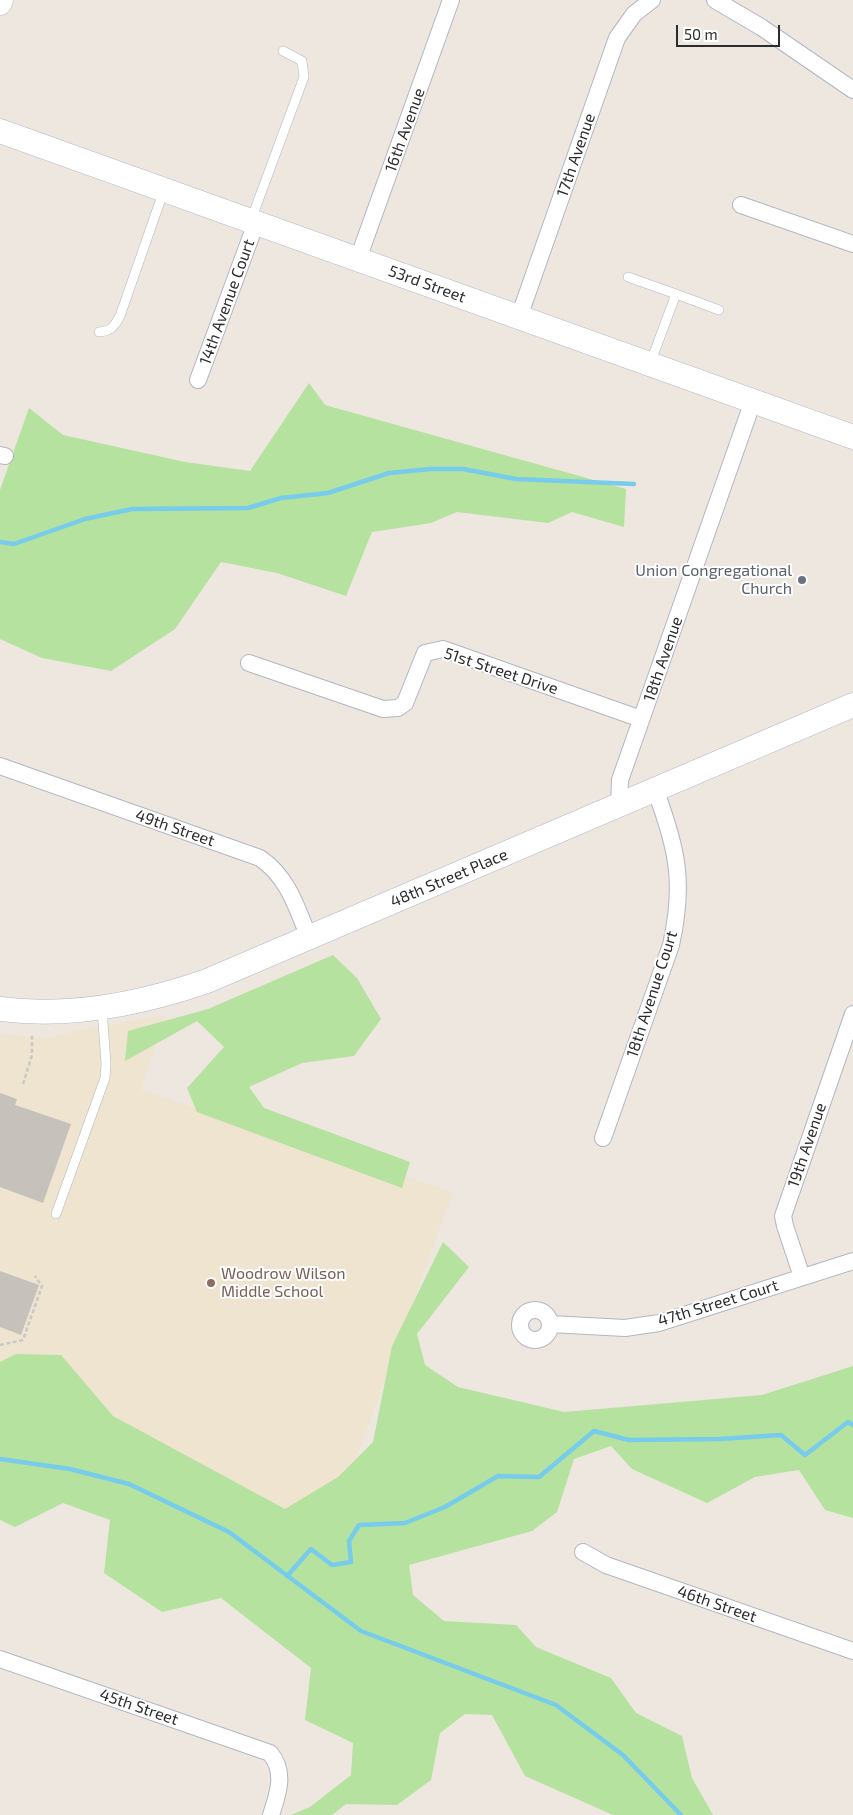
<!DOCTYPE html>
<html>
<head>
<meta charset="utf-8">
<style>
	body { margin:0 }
	#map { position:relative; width:853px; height:1815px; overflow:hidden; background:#ede7e0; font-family:"Exo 2",sans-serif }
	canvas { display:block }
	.scale { position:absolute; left:676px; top:25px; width:104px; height:22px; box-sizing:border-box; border:2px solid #2c2c2c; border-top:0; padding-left:6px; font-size:15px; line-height:18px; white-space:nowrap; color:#2c2c2c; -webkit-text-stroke:4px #fff; paint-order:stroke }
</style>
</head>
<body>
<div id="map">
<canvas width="853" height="1815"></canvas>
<div class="scale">50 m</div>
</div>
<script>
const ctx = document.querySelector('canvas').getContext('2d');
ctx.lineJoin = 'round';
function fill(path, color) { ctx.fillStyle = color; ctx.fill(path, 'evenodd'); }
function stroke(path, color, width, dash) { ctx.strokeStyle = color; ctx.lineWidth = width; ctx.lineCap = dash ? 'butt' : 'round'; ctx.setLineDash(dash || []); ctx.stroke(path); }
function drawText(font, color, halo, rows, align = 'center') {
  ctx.font = font + ' "Exo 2",sans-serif'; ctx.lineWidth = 4; ctx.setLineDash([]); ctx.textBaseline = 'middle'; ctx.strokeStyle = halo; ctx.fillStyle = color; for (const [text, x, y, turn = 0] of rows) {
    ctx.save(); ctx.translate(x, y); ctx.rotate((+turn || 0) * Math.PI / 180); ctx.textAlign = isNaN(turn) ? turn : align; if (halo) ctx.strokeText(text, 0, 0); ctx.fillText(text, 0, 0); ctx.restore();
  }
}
const education = new Path2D(`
	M166,1015L141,1090L453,1192L313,1578L0,1471V1034L48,1038L79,1030Z`);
const green = new Path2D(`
	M309,383L325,405L626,489L624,527L572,512L548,523L457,512L431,523L372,532L346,596L277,573L221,562L175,629L111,671L42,658L0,639V490L29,408L63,435L185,462L250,471Z
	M333,955L357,978L381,1019L354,1056L302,1063L249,1087L264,1108L410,1162L402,1188L197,1112L187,1088L224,1047L197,1021L125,1061L128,1031L208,1009Z
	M443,1242L469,1267L417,1334L425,1365L458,1387L564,1412L762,1395L853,1366V1518L825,1510L799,1470L755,1477L707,1503L632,1469L611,1446L574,1459L557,1512L532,1531L409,1565L413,1595L444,1621L516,1625L536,1647L611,1678L636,1713L682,1736L692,1778L713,1815H613L525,1776L492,1715L465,1714L440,1733L431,1780L397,1805L346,1804L332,1815H291L310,1807L351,1775L353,1743L305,1720L311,1668L221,1598L162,1612L104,1573L110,1520L63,1503L15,1527L0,1520V1362L16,1354L61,1355L113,1416L285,1509L338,1477L373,1442L392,1346Z`);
const stream = new Path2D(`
	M0,542L14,544L85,519L132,509L248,508L281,498L328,493L389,473L430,469H463L516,479L634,484
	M0,1459L70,1469L129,1484L229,1532L361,1631L556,1705L623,1755L681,1815
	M287,1576L311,1549L332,1565L351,1562L349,1541L359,1525L405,1523L445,1507L498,1476L539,1477L594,1431L629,1440L720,1439L781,1435L805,1455L848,1422L853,1425`);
const building = new Path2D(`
	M0,1093L17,1099L15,1105L71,1124L43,1203L0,1187Z
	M0,1271L39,1285L21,1335L0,1327Z`);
const path = new Path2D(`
	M23,1084L32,1055V1035
	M0,1345L23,1340L42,1286L35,1276`);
const lane = new Path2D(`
	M251,220L304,77L302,61L283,51
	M628,277L676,294
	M99,332C111,331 114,327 120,316L164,190
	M650,364L676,294L719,310
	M56,1214L105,1078L106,1064L102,1008`);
const street = new Path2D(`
	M715,0L761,27L853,90
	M741,205L853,244
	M358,259L451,0
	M519,317L617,38L634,14L652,0
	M198,380L256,223
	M0,455L5,456
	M249,663L383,709L398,708L405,703L425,653L443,649L641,719
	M0,766L260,858C288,877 297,908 309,938
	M619,805L620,780L753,401
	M603,1138L671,945C685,882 677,848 655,789
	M802,1277L785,1226L783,1216L853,1014
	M520 1325a15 15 0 1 1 30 0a15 15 0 1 1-30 0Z
	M550,1324L625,1328L659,1323L853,1261
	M583,1552L606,1565L853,1651
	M0,1659L270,1753C286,1772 278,1794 271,1815`);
const secondary = new Path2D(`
	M0,3L1,0
	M0,131L853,437
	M0,1009C70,1018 141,1004 207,981L853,705`);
const markers = [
	[802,580,5,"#6b7280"],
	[211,1283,5,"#8d6e63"]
];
const streetNames = [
	["16th Avenue",405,130,-70],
	["17th Avenue",576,155,-71],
	["53rd Street",427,284,20],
	["14th Avenue Court",227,302,-70],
	["18th Avenue",663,659,-71],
	["51st Street Drive",501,671,18],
	["49th Street",175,828,19],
	["48th Street Place",449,878,-23],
	["18th Avenue Court",652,994,-72],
	["19th Avenue",807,1145,-71],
	["47th Street Court",718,1303,-17],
	["46th Street",717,1604,19],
	["45th Street",139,1707,19]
];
const worshipNames = [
	["Union Congregational",792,571],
	["Church",792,589]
];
const educationNames = [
	["Woodrow Wilson",221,1274],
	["Middle School",221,1292]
];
fill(education, '#eee4d0');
fill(green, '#b5e29e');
stroke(stream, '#77cceb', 4.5);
fill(building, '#c6c1bb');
stroke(lane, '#b3b6bf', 10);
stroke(street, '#b3b6bf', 18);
stroke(secondary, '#b3b6bf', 25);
stroke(path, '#c8c8c8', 2.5, [4, 2.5]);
stroke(lane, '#fff', 9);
stroke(street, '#fff', 16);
stroke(secondary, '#fff', 24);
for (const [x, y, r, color] of markers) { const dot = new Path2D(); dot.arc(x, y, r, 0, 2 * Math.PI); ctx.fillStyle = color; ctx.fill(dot); stroke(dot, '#fff', 2); }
drawText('16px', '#2c2c2c', '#fff', streetNames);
drawText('16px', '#5b616d', '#fff', worshipNames, 'right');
drawText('16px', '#785e54', '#fff', educationNames, 'left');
</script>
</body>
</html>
